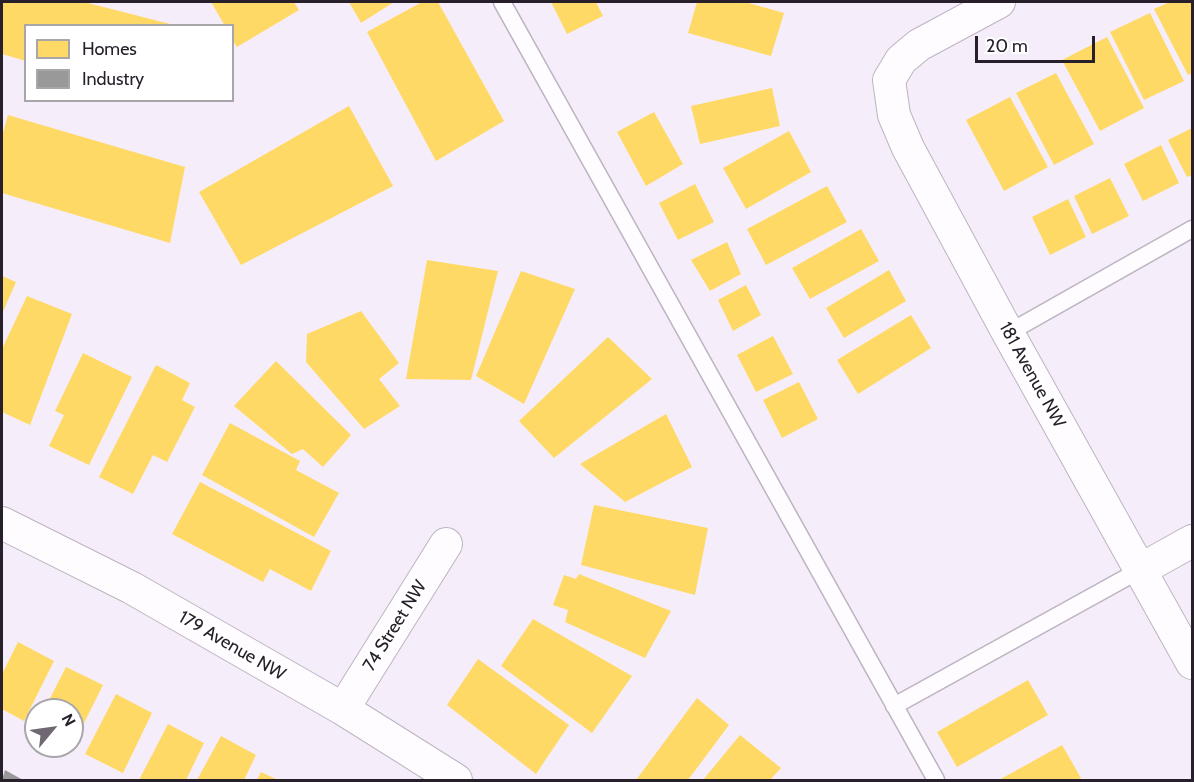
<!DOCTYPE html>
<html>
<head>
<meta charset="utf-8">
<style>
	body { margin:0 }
	#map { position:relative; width:1194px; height:782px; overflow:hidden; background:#f6edfa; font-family:Cabin,sans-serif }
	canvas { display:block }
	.frame { position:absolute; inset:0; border:3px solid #27202a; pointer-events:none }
	.legend { position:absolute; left:24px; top:24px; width:210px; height:78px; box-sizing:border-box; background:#fff; border:2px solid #a9a6aa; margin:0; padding:8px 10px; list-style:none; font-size:18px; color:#27202a }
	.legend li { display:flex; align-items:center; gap:12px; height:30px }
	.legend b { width:30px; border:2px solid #a9a6aa }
	.north { position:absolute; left:24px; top:698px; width:60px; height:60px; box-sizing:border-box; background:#fff; border:2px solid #a9a6aa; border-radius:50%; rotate:61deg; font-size:16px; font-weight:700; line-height:24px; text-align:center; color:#27202a }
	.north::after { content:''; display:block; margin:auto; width:21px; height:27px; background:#6f6873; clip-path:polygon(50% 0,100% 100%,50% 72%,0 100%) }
	.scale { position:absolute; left:975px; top:36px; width:120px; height:27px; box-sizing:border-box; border:3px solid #27202a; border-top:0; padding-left:8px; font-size:18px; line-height:21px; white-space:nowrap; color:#27202a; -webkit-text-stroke:4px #fff; paint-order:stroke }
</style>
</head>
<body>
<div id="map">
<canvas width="1194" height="782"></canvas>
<div class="frame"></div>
<ul class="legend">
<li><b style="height:16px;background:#ffd966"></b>Homes</li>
<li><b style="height:16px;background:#999"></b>Industry</li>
</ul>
<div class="north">N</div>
<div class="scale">20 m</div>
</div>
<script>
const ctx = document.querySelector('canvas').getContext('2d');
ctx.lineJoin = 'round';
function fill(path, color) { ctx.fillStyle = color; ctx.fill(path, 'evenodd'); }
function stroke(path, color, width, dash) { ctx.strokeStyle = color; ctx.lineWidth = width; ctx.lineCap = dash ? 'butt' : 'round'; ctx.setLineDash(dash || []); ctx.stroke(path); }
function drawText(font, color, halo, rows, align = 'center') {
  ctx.font = font + ' Cabin,sans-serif'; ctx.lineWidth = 6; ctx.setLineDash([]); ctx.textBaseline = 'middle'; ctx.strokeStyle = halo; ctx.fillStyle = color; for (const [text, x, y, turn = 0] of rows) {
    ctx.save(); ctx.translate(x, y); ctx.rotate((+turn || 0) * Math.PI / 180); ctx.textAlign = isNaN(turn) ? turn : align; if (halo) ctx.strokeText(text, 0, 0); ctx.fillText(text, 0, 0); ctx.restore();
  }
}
const homes = new Path2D(`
	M2,2H84L178,26H26V61L2,54Z
	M211,2H294L299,10L237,47L232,40V26H225Z
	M349,2H394L361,23Z
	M422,2H438L504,121L436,161L367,32Z
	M551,2H596L603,16L567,34Z
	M697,2H745L784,13L771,56L688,33Z
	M1170,2H1192V73L1188,75L1154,9Z
	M1150,13L1184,81L1144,100L1110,32Z
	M1107,37L1144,108L1100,131L1062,60Z
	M1056,73L1094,144L1054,165L1016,93Z
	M772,88L780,126L700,144L691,106Z
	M1010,97L1048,167L1004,191L966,120Z
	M349,106L393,186L241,265L199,192Z
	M654,112L683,164L646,186L617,132Z
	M8,115L185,167L170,243L2,193V136Z
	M1192,128V175L1187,177L1168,140Z
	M789,131L811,172L746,209L723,168Z
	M1161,145L1179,183L1143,201L1124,164Z
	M1110,178L1129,216L1092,234L1074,196Z
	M695,184L714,222L678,240L659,203Z
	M827,186L847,222L766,265L747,229Z
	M1068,199L1086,237L1050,255L1032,217Z
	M861,229L879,261L810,299L792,268Z
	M727,242L741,274L710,291L691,260Z
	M427,260L498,271L471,380L406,379Z
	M889,270L906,301L844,338L826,308Z
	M521,271L575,289L524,404L476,376Z
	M2,276L16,282L2,314Z
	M746,285L761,315L733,331L718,300Z
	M27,296L72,314L30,425L2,412V349Z
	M361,311L399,363L379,379L400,406L364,429L306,362L307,334Z
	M911,315L931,348L858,394L837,360Z
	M773,336L793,374L756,392L737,355Z
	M608,337L652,379L554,458L519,421Z
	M83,353L132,377L89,465L49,446L64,415L55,411Z
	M276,361L351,435L323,467L303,449L292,454L234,406Z
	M156,365L190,383L182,400L195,407L167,462L153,455L133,494L99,477Z
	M799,382L818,419L782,438L763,400Z
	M666,414L692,467L625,502L580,464Z
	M230,423L300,461L296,470L339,493L314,537L202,475Z
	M200,482L331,551L311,591L270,569L263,582L172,534Z
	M594,505L708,528L695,595L581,565Z
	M579,574L671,611L645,658L565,622L568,610L553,605L564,575L576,579Z
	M533,619L632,676L592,733L501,666Z
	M18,642L54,661L24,721L2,709V674Z
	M478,659L569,725L536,774L447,705Z
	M66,667L103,685L72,747V710H44Z
	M1028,680L1048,715L957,767L937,732Z
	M116,694L152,713L123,773L85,754Z
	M697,698L729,725L688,780H636Z
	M168,724L204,743L186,780H139Z
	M740,735L781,768L770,780H703Z
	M221,736L256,755L244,780H197Z
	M1062,745L1081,778L1077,780H999Z
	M261,772L278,780H257Z`);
const industry = new Path2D(`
	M5,770L23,780H2Z`);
const service = new Path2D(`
	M502,2L936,780
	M1008,333L1192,229
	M894,706L1140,570`);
const minor = new Path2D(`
	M999,2L919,45L901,60L889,80L894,115L908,148L1008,333L1192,663
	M2,523L132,588L343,709L456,780
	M1140,570L1192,541
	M343,709L446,544`);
const streetNames = [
	["181 Avenue NW",1032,375,61],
	["74 Street NW",395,626,-58],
	["179 Avenue NW",232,646,30]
];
fill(homes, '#ffd966');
fill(industry, '#999');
stroke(service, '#bcb4c0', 19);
stroke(minor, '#bcb4c0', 34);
stroke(service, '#fefcfe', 16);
stroke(minor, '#fefcfe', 32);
drawText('18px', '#27202a', '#fff', streetNames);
</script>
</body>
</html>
